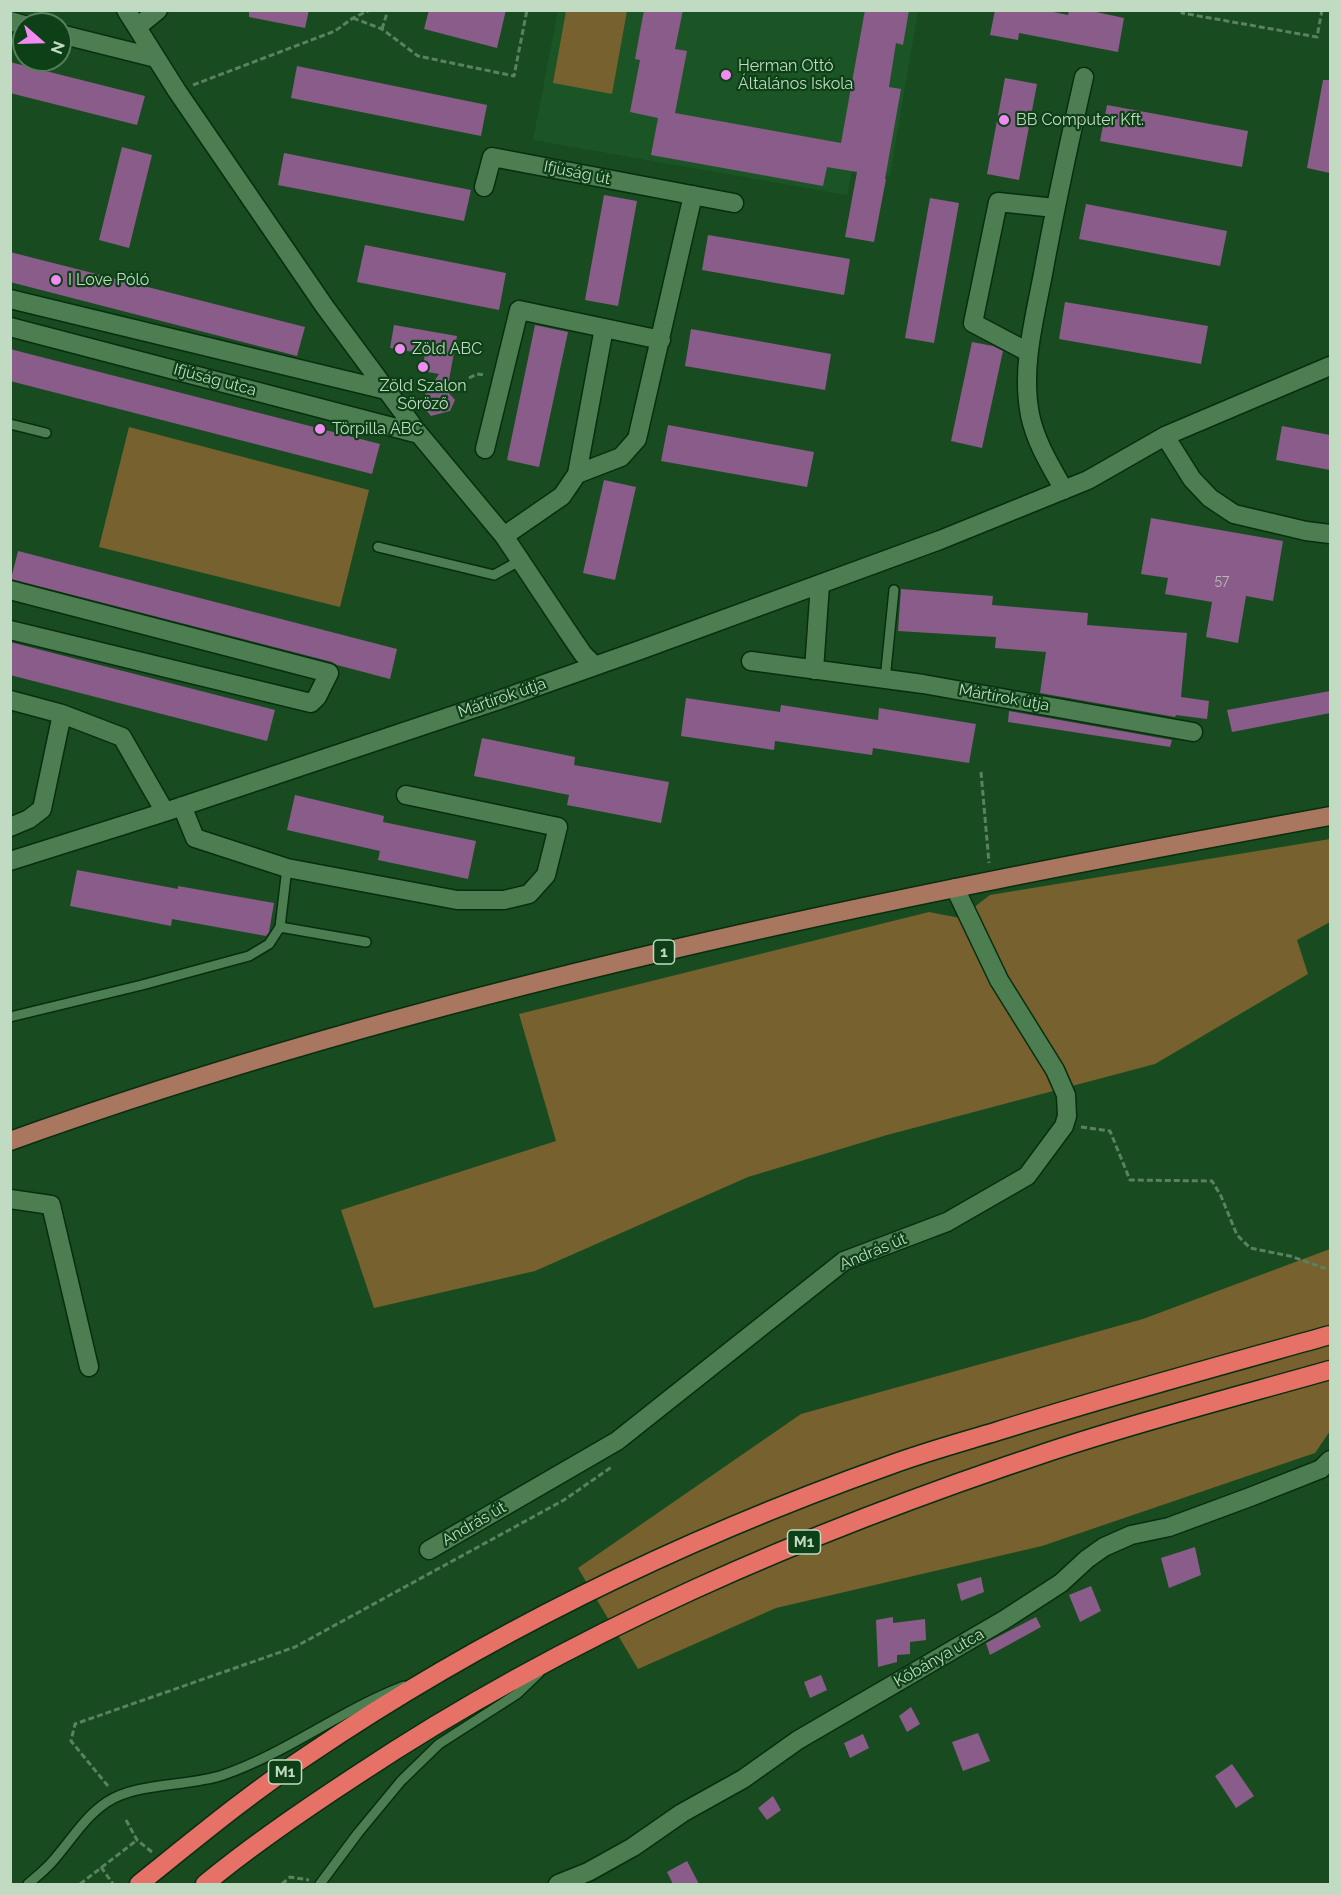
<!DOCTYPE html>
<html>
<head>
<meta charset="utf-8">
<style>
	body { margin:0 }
	#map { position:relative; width:1341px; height:1895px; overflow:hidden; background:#194b21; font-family:Raleway,sans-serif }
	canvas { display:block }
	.frame { position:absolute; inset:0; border:12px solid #c1dbc2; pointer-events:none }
	.north { position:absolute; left:12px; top:12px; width:60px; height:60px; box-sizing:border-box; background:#0d4017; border:2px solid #557e5b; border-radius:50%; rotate:110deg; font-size:16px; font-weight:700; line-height:24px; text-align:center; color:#c1dbc2 }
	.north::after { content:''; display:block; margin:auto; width:21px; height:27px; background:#f28af3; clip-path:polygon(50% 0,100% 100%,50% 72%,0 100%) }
</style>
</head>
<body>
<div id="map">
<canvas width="1341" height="1895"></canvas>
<div class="frame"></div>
<div class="north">N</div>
</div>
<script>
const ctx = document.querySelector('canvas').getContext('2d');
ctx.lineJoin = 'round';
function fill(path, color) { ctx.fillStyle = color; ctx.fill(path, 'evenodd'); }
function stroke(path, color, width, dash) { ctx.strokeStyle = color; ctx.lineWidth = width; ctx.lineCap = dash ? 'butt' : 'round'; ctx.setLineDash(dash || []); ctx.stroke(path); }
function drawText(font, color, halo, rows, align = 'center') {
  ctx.font = font + ' Raleway,sans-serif'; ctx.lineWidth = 4.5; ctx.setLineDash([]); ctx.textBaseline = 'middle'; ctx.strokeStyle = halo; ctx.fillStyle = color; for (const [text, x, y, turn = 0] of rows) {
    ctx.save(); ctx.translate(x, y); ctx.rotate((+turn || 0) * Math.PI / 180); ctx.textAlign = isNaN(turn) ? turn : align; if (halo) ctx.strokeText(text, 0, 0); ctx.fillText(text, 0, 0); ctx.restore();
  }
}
const built = new Path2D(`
	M558,11H918L890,176L852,171L847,195L533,140Z`);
const green = new Path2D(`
	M566,11H627L612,94L553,83Z
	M129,427L369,490L340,607L99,547Z
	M1330,839V922L1297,940L1308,974L1155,1064L887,1135L748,1177L535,1271L374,1308L341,1210L556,1141L519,1014L929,912L960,918L990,895Z
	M1330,1249V1431L1315,1453L1042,1546L776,1608L638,1669L578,1568L801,1414L1143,1319Z`);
const building = new Path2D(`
	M249,10H309L305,28L249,17Z
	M429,10H506L497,48L424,29Z
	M644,10H683L675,49L687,51L675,113L841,143L865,10H909L903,45L896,43L889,87L901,89L885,179H886L874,242L845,237L857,172L827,167L823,186L651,155L658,118L630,112L640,60L635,59Z
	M995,10H1044L1068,15L1069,10H1087L1124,18L1118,52L1019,33L1018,40L990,35Z
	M10,62L145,96L137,125L10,93Z
	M297,66L487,105L481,136L291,98Z
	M1005,78L1037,84L1019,180L987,174Z
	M1323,80H1330V173L1307,168Z
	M1107,105L1248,131L1242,167L1100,141Z
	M122,147L152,155L129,248L99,240Z
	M284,153L471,190L464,221L278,185Z
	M604,195L637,201L618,306L585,300Z
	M930,198L959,203L934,343L905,338Z
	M1086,204L1227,231L1220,266L1079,239Z
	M708,235L850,259L844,295L702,270Z
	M365,245L506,273L499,310L357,282Z
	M10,252L305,327L297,356L10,282Z
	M1065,302L1208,326L1201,364L1059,339Z
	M394,325L457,336L447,391L455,400L450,411L431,416L420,403L439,374L422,371L425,354L390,348Z
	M535,325L568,332L539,467L507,460Z
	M691,329L831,354L825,390L685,366Z
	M972,342L993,346L1003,351L982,448L951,441Z
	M10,349L380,444L372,474L10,381Z
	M668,425L814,452L807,487L661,461Z
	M1282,426L1330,435V470L1276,460Z
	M604,480L636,487L615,580L583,573Z
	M1151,518L1283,541L1273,601L1246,596L1238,643L1206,637L1212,602L1165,594L1168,578L1141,574Z
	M18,551L397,649L390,679L337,665L332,662L11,579Z
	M901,589L993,596L992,605L1088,613L1087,625L1187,633L1181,697L1209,701L1207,719L1176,715L1175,717L1040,693L1046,652L995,648L996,637L898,631Z
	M10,642L275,710L267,741L10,675Z
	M1330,691V713L1232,732L1227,710Z
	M686,698L780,712L781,705L878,720L879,708L976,724L969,763L873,748L872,755L775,741L774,750L681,736Z
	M1009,711L1172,740L1170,747L1008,722Z
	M482,738L575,757L574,765L669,782L661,823L567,805L569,795L474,776Z
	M295,795L384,816L383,822L476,841L468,879L378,860L380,851L287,830Z
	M77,870L178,889V886L274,903L269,932L266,936L172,919L171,926L70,906Z
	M1195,1547L1201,1575L1169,1588L1161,1558Z
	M981,1577L984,1592L961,1601L957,1584Z
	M1091,1586L1101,1611L1080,1622L1069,1595Z
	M893,1617V1623L925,1619L926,1640L910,1642V1654L897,1655V1662L878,1667L876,1620Z
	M1036,1617L1041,1627L990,1655L986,1643Z
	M821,1675L827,1690L810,1698L804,1682Z
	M911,1707L920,1724L907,1732L899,1716Z
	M978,1733L990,1761L963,1771L952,1742Z
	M863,1734L869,1748L850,1758L844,1743Z
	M1232,1764L1254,1796L1236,1808L1215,1776Z
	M773,1796L781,1810L767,1820L758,1808Z
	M687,1861L699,1884H673L667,1872Z`);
const path = new Path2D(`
	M1182,10V13L1317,37L1322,10
	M1330,10V11
	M353,18L382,29L418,56L514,76L527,10
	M382,29L388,10
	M193,85L335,31L353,18L370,10
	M469,378L477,374L485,375
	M981,772L989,863
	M1081,1127L1110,1131L1130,1180L1212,1181L1221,1196L1237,1235L1250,1248L1290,1256L1330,1270
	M108,1786L71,1741L75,1724L295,1647L564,1500L613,1466
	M126,1820L137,1840L152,1852
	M101,1867L113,1884
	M80,1884L137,1840
	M282,1884L290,1877L309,1880`);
const lane = new Path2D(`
	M10,424L46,433
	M378,547L494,575L521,560
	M885,680L894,590
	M280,927L366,942
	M10,1017L142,985L249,956L269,944L280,927L287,868
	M28,1884C36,1877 45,1870 52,1862C70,1842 84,1817 107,1802C138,1782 187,1787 223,1775C287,1753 341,1710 404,1686
	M320,1884L358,1833L401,1781L439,1744L517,1694L539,1673`);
const street = new Path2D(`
	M126,10L177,91L325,307L419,434L504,536L566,629L583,654L594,665
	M10,21L24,25
	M137,27L158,10
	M60,34L156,58
	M484,187L492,157L734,203
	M10,299L386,390
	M10,327L419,434
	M1028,352L973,323L998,202L1055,208
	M1165,436L1192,479L1210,498L1234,514L1306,531L1330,534
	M485,449L519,310L661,340
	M577,474L621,457L637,439L693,195
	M1064,490C1050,465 1036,443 1030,415C1021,368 1034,321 1043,274C1055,208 1069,143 1084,77
	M504,536L562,496L577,474L604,328
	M10,590L329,673L317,697L311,703L10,630
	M751,661L923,684L1193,732
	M814,670L820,584
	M10,700L62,714L122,737L165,812
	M182,806L195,838L287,868L457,900H504L529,894L546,875L558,827L406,795
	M10,827L29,819L42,809L62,714
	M10,861L165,812L499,700L640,650L940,540L1088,480L1165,436L1330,366
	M10,1199L51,1205L89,1367
	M429,1550L617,1441L844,1261L947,1222L1027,1176L1064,1126L1067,1116L1066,1095L1055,1070L999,980L955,888
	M558,1884L588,1872L633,1847L682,1813L743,1779L798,1740L1004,1620L1061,1583L1087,1559L1104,1547L1131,1535L1169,1527L1250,1497L1321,1469L1330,1460`);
const primary = new Path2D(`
	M10,1141C438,987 885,898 1330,816`);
const highway = new Path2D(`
	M139,1884C194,1840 249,1794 308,1755C488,1633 685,1538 890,1465C925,1452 962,1442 998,1431C1108,1396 1219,1366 1330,1335
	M205,1884C253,1844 305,1809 357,1775C572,1632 809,1531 1054,1450C1145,1420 1238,1396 1330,1370`);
const markers = [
	[726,75,6,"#f28af3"],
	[1004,120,6,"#f28af3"],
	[56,280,6,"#f28af3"],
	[400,349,6,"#f28af3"],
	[423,367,6,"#f28af3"],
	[320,429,6,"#f28af3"]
];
const numberNames = [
	["57",1222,581]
];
const shields = [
	[664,952,21],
	[804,1542,33],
	[285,1772,33]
];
const shieldNames = [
	["1",664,952],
	["M1",804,1542],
	["M1",285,1772]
];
const poiNames = [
	["Herman Ottó",738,66],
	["Általános Iskola",738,84],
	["BB Computer Kft.",1016,120],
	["I Love Póló",68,280],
	["Zöld ABC",412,349],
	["Zöld Szalon",423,386,"center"],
	["Söröző",423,404,"center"],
	["Törpilla ABC",332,429]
];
const streetNames = [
	["Ifjúság út",577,173,11],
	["Ifjúság utca",215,380,15],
	["Mártírok útja",502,698,-19],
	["Mártírok útja",1004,698,10],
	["András út",873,1252,-23],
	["András út",474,1524,-30],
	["Kőbánya utca",939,1658,-30]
];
fill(built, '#1c5525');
fill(green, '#76612f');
fill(building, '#895c89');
stroke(lane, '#082e0f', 12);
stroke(street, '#082e0f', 21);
stroke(primary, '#082e0f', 21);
stroke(highway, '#082e0f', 21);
stroke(path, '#59825f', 3, [6, 3]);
stroke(lane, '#4d7e52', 9);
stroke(street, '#4d7e52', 18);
stroke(primary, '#a9765f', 18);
stroke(highway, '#e67167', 18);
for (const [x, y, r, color] of markers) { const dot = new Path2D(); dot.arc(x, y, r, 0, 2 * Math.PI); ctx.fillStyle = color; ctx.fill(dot); stroke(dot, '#0d4017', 2); }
drawText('14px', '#b3bbb4', null, numberNames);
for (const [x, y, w] of shields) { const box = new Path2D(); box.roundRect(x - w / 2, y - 12, w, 24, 4.5); ctx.fillStyle = '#0d4017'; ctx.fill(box); stroke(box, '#c1dbc2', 1.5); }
drawText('bold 15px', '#c1dbc2', null, shieldNames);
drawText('16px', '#c1dbc2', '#0d4017', poiNames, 'left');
drawText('16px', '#c1dbc2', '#0d4017', streetNames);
</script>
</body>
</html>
